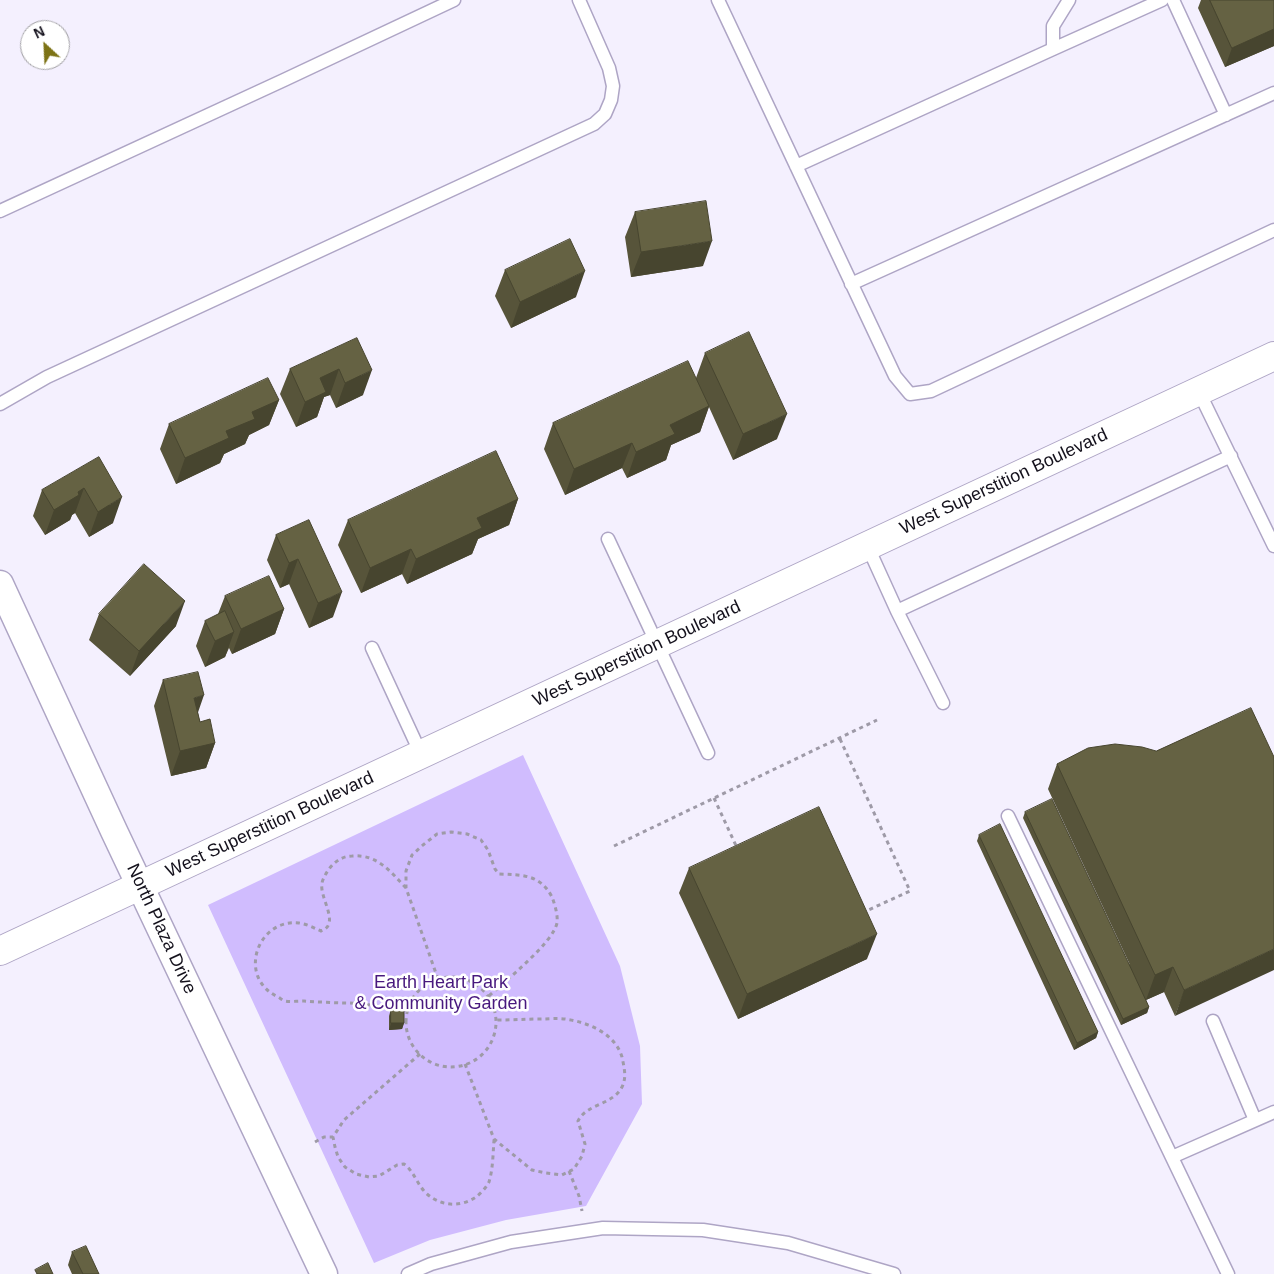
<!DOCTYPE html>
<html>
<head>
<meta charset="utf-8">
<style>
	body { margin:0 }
	#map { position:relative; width:1274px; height:1274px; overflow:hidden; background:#f4f0fe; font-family:Arial,sans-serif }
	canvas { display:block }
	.north { position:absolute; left:20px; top:20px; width:50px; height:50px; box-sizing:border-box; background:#fff; border:1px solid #a1a0a4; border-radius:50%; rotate:335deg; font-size:14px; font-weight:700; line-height:20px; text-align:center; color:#14111c }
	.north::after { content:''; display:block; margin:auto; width:18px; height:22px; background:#7d7316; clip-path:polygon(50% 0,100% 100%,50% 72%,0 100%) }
</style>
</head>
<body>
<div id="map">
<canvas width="1274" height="1274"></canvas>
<div class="north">N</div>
</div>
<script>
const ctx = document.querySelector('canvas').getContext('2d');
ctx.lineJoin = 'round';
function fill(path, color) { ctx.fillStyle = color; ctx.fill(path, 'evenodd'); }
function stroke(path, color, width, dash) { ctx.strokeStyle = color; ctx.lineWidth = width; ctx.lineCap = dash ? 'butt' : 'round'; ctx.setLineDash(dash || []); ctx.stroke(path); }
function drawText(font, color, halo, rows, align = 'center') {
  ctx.font = font + ' Arial,sans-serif'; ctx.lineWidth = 5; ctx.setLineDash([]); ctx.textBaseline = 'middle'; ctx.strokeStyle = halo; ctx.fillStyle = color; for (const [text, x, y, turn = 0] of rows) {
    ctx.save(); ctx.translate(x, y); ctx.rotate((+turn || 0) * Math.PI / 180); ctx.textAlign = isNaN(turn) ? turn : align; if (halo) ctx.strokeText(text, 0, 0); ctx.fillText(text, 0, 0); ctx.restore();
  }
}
const green = new Path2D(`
	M523,755L620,966L640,1046L642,1104L586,1206L506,1220L430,1240L374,1263L208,905Z`);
const path = new Path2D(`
	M840,739L910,891L864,912
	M714,798L738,850
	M614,846L877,720
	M406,888C390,871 377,854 352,856C343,856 335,861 329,869C327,872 323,878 322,883C319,898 341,924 321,931C314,928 307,924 299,923C258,918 236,977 278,997C280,998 282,1000 285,1001C290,1002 298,1001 304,1001C319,1002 335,1003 350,1003C369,1004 388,1008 407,1011
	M406 1022a45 45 0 1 1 90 0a45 45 0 1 1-90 0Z
	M438,979L406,888V871L412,855L423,845L437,834L451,832L467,834L481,840L488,850L495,869L499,874C522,875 540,874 552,897C555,905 558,915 557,923C553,943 505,981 489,996
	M420,1054L344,1120L333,1137L335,1147L338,1157L345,1167L356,1174L369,1177L379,1176L397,1165L404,1164C414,1171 417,1185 427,1194C442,1207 461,1207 476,1197C481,1193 486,1188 489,1182C493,1169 493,1153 494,1140
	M465,1064L494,1139L532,1170L546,1173L562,1175L574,1169L582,1156L585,1144L578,1121C586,1104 613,1105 622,1087C627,1077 624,1067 622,1057C615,1033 587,1022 565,1019C557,1018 549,1019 542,1019C526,1019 511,1020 496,1020
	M315,1142L324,1137H333
	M569,1171L579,1196L582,1211`);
const service = new Path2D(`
	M718,0L895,376L910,394L931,391L1274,230
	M1173,0L1226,115
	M1053,49V26L1069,0
	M796,166L1053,49L1162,0
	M0,211L284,80L454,0
	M851,284L1274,93
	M1199,392L1274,546
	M0,404L47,377L594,124L605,114L611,100L613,86L609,68L579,0
	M608,539L708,753
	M867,545L897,611L943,703
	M897,611L1231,456
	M372,648L421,754
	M1008,816L1228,1274
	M1213,1021L1255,1120
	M1172,1157L1274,1112
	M408,1274L431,1264L511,1242L603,1228L703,1230L788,1243L894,1274`);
const minor = new Path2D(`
	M0,584L114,831L324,1274`);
const secondary = new Path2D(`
	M0,951L1274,356`);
const wall = new Path2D(`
	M1201,0H1274V46L1225,67L1198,8Z
	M635,212L703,266L631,277L625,237Z
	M505,270L576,297L511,328L495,296Z
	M357,338L363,395L336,408L330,395L324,397L317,417L296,427L280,394L290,369Z
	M705,353L777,439L733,460L709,407L700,432L671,445L666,460L627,478L622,468L565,495L544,449L553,423L696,378Z
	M279,400L269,425L249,435L245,444L224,454L220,463L176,484L160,449L169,424Z
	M99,457L113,523L89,537L75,513L72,515L70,520L45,535L33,516L42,490Z
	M518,499L509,525L478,539L472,554L407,584L402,574L361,593L338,545L348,520Z
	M309,520L333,617L309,628L289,584L280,588L267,560L276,535Z
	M225,596L284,609L275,634L232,654L229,648L225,657L205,667L196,646L205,621L218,614Z
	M99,614L176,626L130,676L89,640Z
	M163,680L198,713L200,722L215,743L206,768L171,776L154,706Z
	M1156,751L1274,757L1175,1016L1164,992L1146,1000L1149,1007L1147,1013L1121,1025L1023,818L1025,812L1130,965L1048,789L1057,764Z
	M979,835L1098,1032L1096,1038L1074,1050L977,841Z
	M689,868L867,959L738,1019L679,893Z
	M391,1009L404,1023L402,1029L389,1030V1016Z
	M72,1252L99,1274H72L68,1265Z`);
const shadedWall = new Path2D(`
	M1274,29V46L1225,67L1232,48Z
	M712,241L703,266L631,277L641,252Z
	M585,271L576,297L511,328L520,302Z
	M339,369L330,395L324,397L317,417L296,427L305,402L320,378Z
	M372,370L363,395L336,408L345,383Z
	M279,400L269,425L249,435L245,444L224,454L220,463L176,484L185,458L226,431L252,412Z
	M709,406L700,432L671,445L666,460L627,478L636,452L670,425Z
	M787,414L777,439L733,460L743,434Z
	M632,443L622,468L565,495L574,469Z
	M84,488L75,513L72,515L70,520L45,535L54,510Z
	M122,497L113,523L89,537L98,512Z
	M518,499L509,525L478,539L472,554L407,584L416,559L477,518Z
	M411,549L402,574L361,593L370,568Z
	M298,559L289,584L280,588L289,563Z
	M342,592L333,617L309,628L318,603Z
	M185,601L176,626L130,676L139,651Z
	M284,609L275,634L232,654L241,629Z
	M234,632L225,657L205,667L215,641Z
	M204,695L195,721L194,698Z
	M215,743L206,768L171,776L180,751Z
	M877,934L867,959L738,1019L747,994Z
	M1274,949V970L1175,1016L1184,990Z
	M1173,967L1164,992L1146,1000L1155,975Z
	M1149,1007L1147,1013L1121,1025L1123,1019Z
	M391,1023H404L402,1029L389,1030Z
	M1098,1032L1096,1038L1074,1050L1077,1043Z`);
const building = new Path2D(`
	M1210,0H1274V29L1232,48Z
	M706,201L712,241L641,252L635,212Z
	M570,239L585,271L520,302L505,270Z
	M749,332L787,414L743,434L705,353Z
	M357,338L372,370L345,383L339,369L320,378L326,392L305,402L290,369Z
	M688,361L709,406L670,425L675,434L636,452L632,443L574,469L553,423Z
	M268,378L279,400L252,412L255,419L226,431L229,438L185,458L169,424Z
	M496,451L518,499L477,518L482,528L416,559L411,549L370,568L348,520Z
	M99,457L122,497L98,512L84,488L78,492L79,495L54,510L42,490Z
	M309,520L342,592L318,603L298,559L289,563L276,535Z
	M144,564L185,601L139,651L99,614Z
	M269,576L284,609L241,629L225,596Z
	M225,611L234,632L215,641L205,621Z
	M198,672L204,695L194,698L200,722L210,719L215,743L180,751L163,680Z
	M1251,708L1274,757V949L1184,990L1173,967L1155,975L1057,764L1088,748L1115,744L1142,747L1156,751Z
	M1052,799L1149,1007L1123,1019L1025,812Z
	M819,807L877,934L747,994L689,868Z
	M1000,824L1098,1032L1077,1043L979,835Z
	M391,1009L404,1010V1023H391Z
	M86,1246L99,1274H83L72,1252Z
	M48,1263L53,1274H37L35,1270Z`);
const streetNames = [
	["West Superstition Boulevard",1004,482,-25],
	["West Superstition Boulevard",637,654,-25],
	["West Superstition Boulevard",270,825,-25],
	["North Plaza Drive",161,929,65]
];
const parkNames = [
	["Earth Heart Park",441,983],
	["& Community Garden",441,1004]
];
fill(green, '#d0bcfe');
stroke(service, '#aea5c5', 15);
stroke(minor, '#aea5c5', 29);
stroke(secondary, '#aea5c5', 30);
stroke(path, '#9e9aa7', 3, [4, 4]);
stroke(service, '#fff', 12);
stroke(minor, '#fff', 26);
stroke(secondary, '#fff', 28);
fill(wall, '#57543a');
fill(shadedWall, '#47452f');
fill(building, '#656243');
stroke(building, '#47452f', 1);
drawText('18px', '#14111c', '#fff', streetNames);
drawText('18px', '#48197e', '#fff', parkNames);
</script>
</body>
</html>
